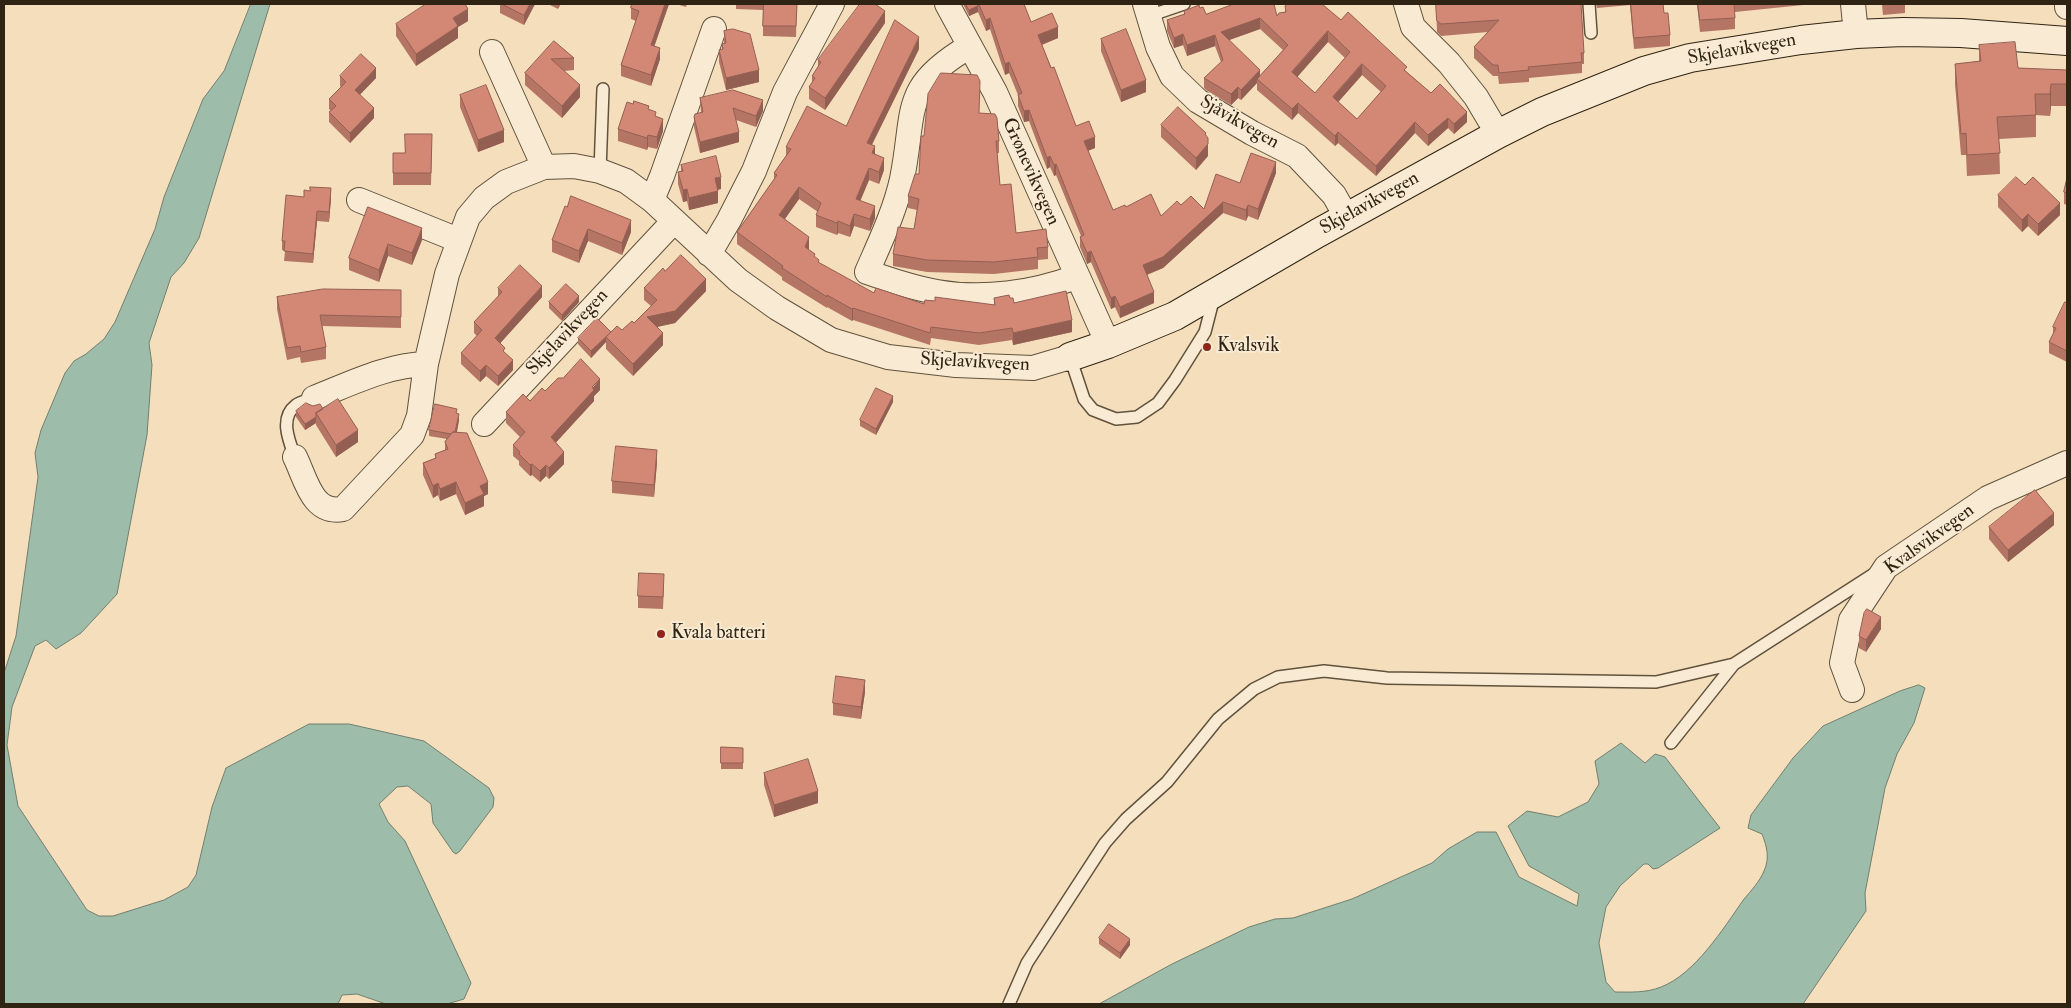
<!DOCTYPE html>
<html>
<head>
<meta charset="utf-8">
<style>
	body { margin:0 }
	#map { position:relative; width:2071px; height:1008px; overflow:hidden; background:#f5debb; font-family:"IM FELL Double Pica",serif }
	canvas { display:block }
	.frame { position:absolute; inset:0; border:5px solid #2f2313; pointer-events:none }
</style>
</head>
<body>
<div id="map">
<canvas width="2071" height="1008"></canvas>
<div class="frame"></div>
</div>
<script>
const ctx = document.querySelector('canvas').getContext('2d');
ctx.lineJoin = 'round';
function fill(path, color) { ctx.fillStyle = color; ctx.fill(path, 'evenodd'); }
function stroke(path, color, width, dash) { ctx.strokeStyle = color; ctx.lineWidth = width; ctx.lineCap = dash ? 'butt' : 'round'; ctx.setLineDash(dash || []); ctx.stroke(path); }
function drawText(font, color, halo, rows, align = 'center') {
  ctx.font = font + ' "IM FELL Double Pica",serif'; ctx.lineWidth = 4; ctx.setLineDash([]); ctx.textBaseline = 'middle'; ctx.strokeStyle = halo; ctx.fillStyle = color; for (const [text, x, y, turn = 0] of rows) {
    ctx.save(); ctx.translate(x, y); ctx.rotate((+turn || 0) * Math.PI / 180); ctx.textAlign = isNaN(turn) ? turn : align; if (halo) ctx.strokeText(text, 0, 0); ctx.fillText(text, 0, 0); ctx.restore();
  }
}
const water = new Path2D(`
	M251,4H270L199,238L184,263L171,277L149,343L152,365L147,435L117,594L81,633L56,649L46,640L35,646L12,707L7,745L18,806L87,910L99,916H113L164,900L188,887L196,875L212,807L226,768L309,724H349L424,741L489,788L494,798L493,807L460,851L456,854L453,852L433,823L431,804L408,786L397,787L379,804L388,822L405,841L471,983L464,999L447,1004H386L357,994L342,995L338,1004H4V673L16,636L38,477L35,453L41,430L65,373L74,361L86,354L104,339L115,322L155,229L164,197L203,99L224,71Z
	M1919,685L1925,688L1914,723L1897,754L1885,788L1865,893L1866,911L1803,1004H1099L1172,964L1249,927L1275,919L1293,918L1352,899L1432,863L1448,849L1477,832H1496L1519,877L1577,906L1579,894L1529,866L1508,826L1527,811L1558,817L1588,802L1599,784L1595,761L1621,743L1645,763L1655,754L1665,757L1720,828L1658,868L1653,869L1648,864H1644L1620,886L1606,907L1599,943L1606,982L1615,992C1631,992 1646,993 1661,987C1695,974 1723,929 1744,899C1751,891 1760,881 1764,871C1770,858 1767,847 1762,834L1748,828L1751,815L1793,758L1823,726L1900,691Z`);
const lane = new Path2D(`
	M1589,4L1591,33
	M1149,16L1184,4
	M600,171L603,89
	M1070,357L1084,399L1093,410L1116,419L1137,417L1158,403L1175,380L1205,332L1214,297
	M295,457C289,441 279,418 296,405C300,402 308,400 314,398
	M1671,743L1734,664L1874,574
	M1009,1004L1027,963L1105,843L1126,819L1167,782L1218,719L1254,689L1278,677L1324,671L1387,678L1656,682L1734,664`);
const street = new Path2D(`
	M947,4L995,92L1108,344
	M1145,4L1158,47L1172,76L1198,101L1252,133L1297,156L1334,195L1347,218
	M1406,4L1413,27L1449,63L1476,97L1498,134
	M1853,4L1856,34
	M2067,4V7
	M970,46C900,87 916,109 902,179C895,211 880,242 867,272C890,280 913,288 937,292C983,300 1033,293 1076,277
	M492,52L544,167
	M359,200L458,240
	M652,200L662,176L714,29
	M709,254L729,220L754,171L785,92L832,4
	M426,364L447,274L468,217L484,198L506,182L544,167L574,166L600,171L626,181L652,200L738,280L777,308L831,340L888,357L956,365L1033,368L1070,357
	M484,424L674,221
	M295,457C306,479 312,515 343,509L412,435L419,416L426,364C387,365 350,384 314,398
	M1852,690L1842,663L1851,620L1886,567L1988,498L2067,463`);
const secondary = new Path2D(`
	M1070,357L1108,344L1175,316L1318,233L1498,134L1542,112L1644,71L1690,58L1801,40L1856,34L1903,32L1961,33L2067,41`);
const wall = new Path2D(`
	M500,4H535L524,25L500,13Z
	M548,4H561L558,9Z
	M632,4H669L654,46L660,59L651,86L621,76V65L636,21L631,19V8Z
	M676,4H687L686,7Z
	M736,4H797L796,37L763,36V10L736,9Z
	M963,4H1024L1031,22L1058,38L1042,45L1076,126L1095,148L1088,151L1113,210L1126,207L1161,216L1181,205L1204,209L1240,183L1276,173L1258,220L1248,216L1246,221L1223,213L1163,268L1147,275L1154,303L1120,318L1115,307L1111,309L1091,262L1087,264L1080,247V237L1081,236L1056,175L1054,176L1050,167L1047,169L1029,121L1024,122L1018,106V95L1009,73L1005,75L990,29L986,31L978,12L969,16Z
	M1436,4H1581L1584,53V64H1582V73L1529,78V82L1499,84L1498,76H1493L1474,58V47L1488,32L1441,36L1437,32Z
	M1596,4H1663L1664,13L1670,35V46L1634,49L1630,5L1597,8Z
	M1697,4H1813L1735,12V29L1700,32Z
	M1882,4H1905V13L1883,15Z
	M1285,6L1341,20L1407,72L1431,93L1467,122L1454,134L1448,128L1428,146L1415,133L1376,176L1338,143L1335,146L1298,113L1292,120L1257,90V83L1241,100L1238,98L1231,105L1206,90L1204,88V78L1221,62L1215,46L1187,56L1183,45L1174,48L1167,31V20L1184,14V11L1200,8L1206,14L1277,16L1285,12ZM1260,29L1283,50L1260,76L1229,40ZM1328,42L1345,58L1315,93L1297,77ZM1362,75L1381,92L1357,119L1338,102Z
	M468,21L458,27V38L416,66L396,36V24Z
	M885,23L825,110L809,99V87L812,83V76L818,67V60Z
	M724,31L759,82L726,90L719,62V50H722V44L724,43Z
	M1101,39L1146,92L1121,102L1101,51Z
	M554,41L574,58V70L564,71L580,97L562,118L525,85V73Z
	M1979,45L2018,68L2067,70V106H2051L2050,116L2036,115V137L1999,139L2000,174L1967,176L1966,155H1961L1955,85V64L1979,61Z
	M919,49L872,145L875,154L884,170L879,184L869,180L860,201L875,218L870,231L854,226L850,237L838,233L837,235L816,227V215L818,212L799,199L785,219L809,249V250L819,263L874,293L924,304L935,301L994,305V298H1010L1014,303L1072,332L1013,345L1012,340L979,345L931,338L930,345L853,320L852,321L827,307V308L782,280V277L737,244V232L774,180V173L786,156V147L846,126Z
	M340,76L376,78L360,94L374,118L350,143L329,122V112L331,111L329,109V99L341,87L340,86Z
	M460,95L504,142L478,152L460,107Z
	M700,98L763,111L756,127L736,120L739,142L700,153L694,127V117L701,112Z
	M649,109L656,117L663,131L657,149L648,147L647,150L618,141V129Z
	M979,113L999,141V153H997L1000,185L1016,233L1048,247V259L1038,260V269L994,274L927,272L893,266V254L914,229L917,210L908,208V196L919,174L924,136Z
	M1161,125L1206,135L1208,156L1196,170L1161,137Z
	M432,146L431,185H393V153H405Z
	M681,165L721,189L717,190L718,203L689,210L687,201L683,202L678,184V172L681,171Z
	M2067,178V205L2064,204V192Z
	M2025,185L2060,215L2038,236L2028,226L2022,232L1998,207V195Z
	M304,197L331,198L329,222L317,221L313,263L284,261L285,251L282,250V241Z
	M368,207L422,240L412,265L388,256L379,282L349,270V258Z
	M567,207L631,232L622,255L588,241L579,263L552,252V240Z
	M665,271L706,291L675,323L657,327L663,345L633,376L606,349V342L591,358L578,344V338L622,330L634,323L651,306L644,300V288Z
	M498,288L542,297L500,343L513,370L498,386L486,376L480,382L461,364V353L477,336L474,333V322L498,297Z
	M401,290V328L322,326L326,347V359L301,363L300,357L287,360L277,309V297Z
	M549,302H579L562,321L549,308Z
	M2067,303V362L2049,353V342L2053,334V327Z
	M600,390L594,396V401L556,442L564,464L549,479L546,476L540,482L532,475L530,476L519,465V461L513,456V445L520,437L506,423V412L530,401L545,391Z
	M893,402L876,435L860,426V420Z
	M323,409L358,442L336,457L316,425V423L305,430L296,417V411Z
	M457,413L459,420L457,432L488,494L484,496V506L465,515L456,494L440,501L438,495L433,498L423,475V463L435,458V454L445,450V442L447,439L429,436V430Z
	M657,462L654,497L612,493V481Z
	M2054,525L2008,562L1989,539V527Z
	M664,586L663,609L638,608V596Z
	M1881,629L1866,652L1859,648V636Z
	M865,692L861,719L833,715V703Z
	M721,747L743,748V769H721Z
	M764,773L818,803L774,817L764,785Z
	M1099,938L1130,945L1120,959L1099,944Z`);
const shadedWall = new Path2D(`
	M530,4H535L524,25V15Z
	M665,4H669L651,56V45Z
	M978,6V12L969,16V10Z
	M468,9V21L458,27V38L416,66V54L453,18Z
	M885,11V23L825,110V98Z
	M990,18V29L986,31V20Z
	M1260,18V29L1221,43V32Z
	M1058,27V38L1038,46V35Z
	M1328,31V42L1292,83V72Z
	M1183,34V45L1174,48V38Z
	M1215,35V46L1187,56V45Z
	M919,37V49L867,154V143Z
	M660,48V59L651,86V75Z
	M1009,62V73L1005,75V64Z
	M1362,64V75L1333,108V97Z
	M376,68V78L355,100V90Z
	M759,70V82L726,90V78Z
	M1260,70V80L1257,79V83L1241,100V90Z
	M1146,80V92L1121,102V90Z
	M2051,84V106L2050,116V94Z
	M580,85V97L562,118V106Z
	M1238,87V98L1231,105V94Z
	M763,100V111L756,127V116Z
	M1298,103V113L1292,120V109Z
	M374,108V118L350,143V133Z
	M1029,110V121L1024,122V111Z
	M1467,112V122L1454,134V124Z
	M1448,118V128L1428,146V135Z
	M663,119V131L657,149V137Z
	M1415,122V133L1376,176V166Z
	M504,130V142L478,152V140Z
	M739,132V142L700,153V142Z
	M1338,132V143L1335,146V136Z
	M648,135V147L647,150V138Z
	M1095,137V148L1084,152V141Z
	M1208,144V156L1196,170V158Z
	M875,146V158L872,153Z
	M1050,156V167L1047,169V158Z
	M884,158V170L879,184V172Z
	M1276,162V173L1258,220V209Z
	M1056,164V175L1054,176V165Z
	M869,168V180L856,211V199Z
	M721,177V189L715,190V178Z
	M799,187V199L779,227V215Z
	M331,188V198L329,222V212Z
	M687,189V201L683,202V190Z
	M718,191V203L689,210V198Z
	M1223,202V213L1163,268L1143,276V265Z
	M2060,203V215L2038,236V224Z
	M1248,205V216L1246,221V210Z
	M875,206V218L870,231V219Z
	M317,211V221L313,263V254Z
	M854,214V226L850,237V226Z
	M2028,214V226L2022,232V220Z
	M631,220V232L622,255V243Z
	M838,221V233L837,235V223Z
	M422,228V240L412,265V253Z
	M588,229V241L579,263V251Z
	M809,237V249L805,259V247Z
	M388,244V256L379,282V270Z
	M1091,251V262L1087,264V253Z
	M706,279V291L675,323L647,329V317Z
	M542,286V297L495,349V338Z
	M1154,292V303L1120,318V307Z
	M579,296V302L562,321V315Z
	M1115,296V307L1111,309V298Z
	M853,308V320L852,321V309Z
	M1072,320V332L1013,345V333Z
	M611,332L606,337V342L591,358V351Z
	M663,333V345L633,376V364Z
	M513,360V370L498,386V376Z
	M486,365V376L480,382V371Z
	M600,379V390L594,396V401L551,448V437Z
	M893,396V402L876,435V429Z
	M459,414V420L455,441V435Z
	M316,417V423L305,430V424Z
	M358,430V442L336,457V445Z
	M657,450V462L654,497V485Z
	M564,452V464L549,479V468Z
	M532,464V475L530,476V465Z
	M546,465V476L540,482V471Z
	M456,482V494L440,501V489Z
	M488,482V494L484,496V506L465,515V503L480,486Z
	M438,483V495L433,498V486Z
	M2054,513V525L2008,562V550Z
	M1881,617V629L1866,652V640Z
	M865,680V692L861,719V707Z
	M818,791V803L774,817V805Z
	M1130,939V945L1120,959V953Z`);
const building = new Path2D(`
	M426,4H465L468,9L453,18L458,26L416,54L396,24Z
	M502,4H530L524,15Z
	M632,4H665L651,45L660,48L651,75L621,65L639,11L631,8Z
	M764,4H797L796,26H763Z
	M860,4H875L885,11L825,98L809,87L815,78L812,76L821,62L818,60Z
	M966,4H978V6L969,10Z
	M979,4H1024L1031,22L1052,13L1058,27L1038,35L1051,68L1054,67L1076,126L1089,121L1095,137L1084,141L1113,210L1125,205L1126,207L1151,194L1161,216L1177,201L1181,205L1191,196L1204,209L1216,174L1240,183L1251,153L1276,162L1258,209L1248,205L1246,210L1223,202L1163,257L1143,265L1154,292L1120,307L1115,296L1111,298L1091,251L1087,253L1080,237L1084,235L1056,164L1054,165L1050,156L1047,158L1029,110L1024,111L1018,95L1022,93L1009,62L1005,64L990,18L986,20Z
	M1234,4H1274L1277,16L1279,13L1286,12L1285,6L1287,4H1322L1341,20L1348,12L1407,67L1404,70L1431,93L1440,84L1467,112L1454,124L1448,118L1428,135L1415,122L1376,166L1338,132L1335,136L1298,103L1292,109L1257,79L1288,45L1260,18L1221,32L1260,70L1241,90L1238,87L1231,94L1204,78L1223,60L1215,35L1187,45L1183,34L1174,38L1167,20L1185,14L1184,11L1199,5L1200,8L1203,7L1206,14ZM1328,31L1350,52L1315,93L1292,72ZM1362,64L1386,86L1357,119L1333,97Z
	M1436,4H1581L1584,53H1581L1582,62L1528,67L1529,70L1499,73L1498,65H1493L1474,47L1499,20L1441,24L1437,21Z
	M1631,4H1663L1664,13H1668L1670,35L1634,38Z
	M1698,4H1734L1735,18L1700,20Z
	M895,20L919,37L867,143L875,146L872,153L884,158L879,172L869,168L856,199L875,206L870,219L854,214L850,226L838,221L837,223L816,215L821,203L799,187L779,215L809,237L805,247L815,254L814,256L819,260L818,262L874,293L876,288L924,304L925,300L935,301V297L995,305L994,298L1009,295L1010,298H1013L1014,303L1066,291L1072,320L1013,333L1012,328L979,333L931,327L930,333L853,308L852,309L827,295V297L782,268L783,266L737,232L777,175L774,173L791,149L786,147L807,106L846,126Z
	M733,29L750,34L759,70L726,78L719,50L723,49L722,44L726,43L724,31Z
	M1126,29L1146,80L1121,90L1101,39Z
	M554,41L574,58L551,59L580,85L562,106L525,73Z
	M2015,42L2018,68L2067,70V84H2051L2050,94H2035L2036,115L1997,117L2000,153L1967,155L1966,133L1961,134L1955,64L1981,61L1979,45Z
	M361,54L376,68L355,90L374,108L350,133L329,112L336,106L329,99L346,82L340,76Z
	M941,73L977,75L980,81L979,113L995,114L997,118L999,141H996L1000,185L1011,184L1016,233L1046,229L1048,247L1037,248L1038,257L994,262L927,260L893,254L898,227L914,229L919,199L908,196L915,174H919L921,136H924L928,94Z
	M486,85L504,130L478,140L460,95Z
	M733,90L763,100L756,116L733,108L739,132L700,142L694,117L695,114L703,112L700,98Z
	M634,101L649,106L648,109L656,112L655,116L663,119L657,137L648,135L647,138L618,129L627,102L633,104Z
	M1178,107L1206,133L1205,134L1208,138V144L1196,158L1161,125Z
	M405,134H432L431,173H393V153H405Z
	M716,156L721,177L715,178L718,191L689,198L687,189L683,190L678,172L683,171L681,165Z
	M2016,177L2025,185L2033,177L2060,203L2038,224L2028,214L2022,220L1998,195Z
	M2067,178V193L2064,192Z
	M310,187L331,188L329,212L317,211L313,254L284,251L285,241H282L286,195L304,197V190L310,191Z
	M571,196L631,220L622,243L588,229L579,251L552,240L565,206L567,207Z
	M368,207L422,228L412,253L388,244L379,270L349,258Z
	M681,255L706,279L675,311L647,317L663,333L633,364L606,337L617,326L622,330L632,321L634,323L657,300L644,288L663,268L665,271Z
	M520,265L542,286L495,338L505,348L503,351L513,360L498,376L486,365L480,371L461,353L482,330L474,322L502,292L498,288Z
	M566,284L579,296L562,315L549,302Z
	M323,289L401,290V317L320,315L326,347L301,352L300,346L287,348L277,297Z
	M2065,302L2067,303V351L2049,342L2056,328L2053,327Z
	M597,318L611,332L591,351L578,338Z
	M581,359L600,379L592,387L594,390L551,437L564,452L549,468L546,465L540,471L532,464L530,465L519,454L520,452L513,445L525,432L506,412L523,394L530,401L542,388L545,391L558,378H563Z
	M876,388L893,396L876,429L860,420Z
	M338,399L358,430L336,445L316,413Z
	M306,403L313,406L320,404L323,409L316,413V417L305,424L296,411Z
	M435,404L457,409L456,413L459,414L455,432H453L451,434L429,430Z
	M453,432L467,433L488,482L480,486L484,494L465,503L456,482L440,489L438,483L433,486L423,463L436,458L435,454L448,449L445,442Z
	M616,446L657,450L654,485L612,481Z
	M2035,490L2054,513L2008,550L1989,527Z
	M639,573L664,574L663,597L638,596Z
	M1867,609L1881,617L1866,640L1859,636L1864,613Z
	M836,676L865,680L861,707L833,703Z
	M721,747L743,748V763H721Z
	M808,759L818,791L774,805L764,773Z
	M1109,924L1130,939L1120,953L1099,938Z`);
const markers = [
	[1207,347,5,"#8f2418"],
	[661,634,5,"#8f2418"]
];
const streetNames = [
	["Skjelavikvegen",1742,50,-10],
	["Sjåvikvegen",1239,123,30],
	["Grønevikvegen",1030,172,66],
	["Skjelavikvegen",1370,204,-29],
	["Skjelavikvegen",568,333,-47],
	["Skjelavikvegen",975,363,3],
	["Kvalsvikvegen",1930,540,-36]
];
const poiNames = [
	["Kvalsvik",1217,347],
	["Kvala batteri",671,634]
];
fill(water, '#9dbdaa');
stroke(water, '#717f6e', 1);
stroke(lane, '#60523d', 14);
stroke(street, '#60523d', 26);
stroke(secondary, '#2f2313', 30);
stroke(lane, '#f8ead3', 11);
stroke(street, '#f8ead3', 24);
stroke(secondary, '#f8ead3', 28);
fill(wall, '#b57565');
fill(shadedWall, '#945f53');
fill(building, '#d38876');
stroke(building, '#945f53', 1);
for (const [x, y, r, color] of markers) { const dot = new Path2D(); dot.arc(x, y, r, 0, 2 * Math.PI); ctx.fillStyle = color; ctx.fill(dot); stroke(dot, '#f8ead3', 2); }
drawText('19px', '#2f2313', '#f8ead3', streetNames);
drawText('19px', '#2f2313', '#f8ead3', poiNames, 'left');
</script>
</body>
</html>
